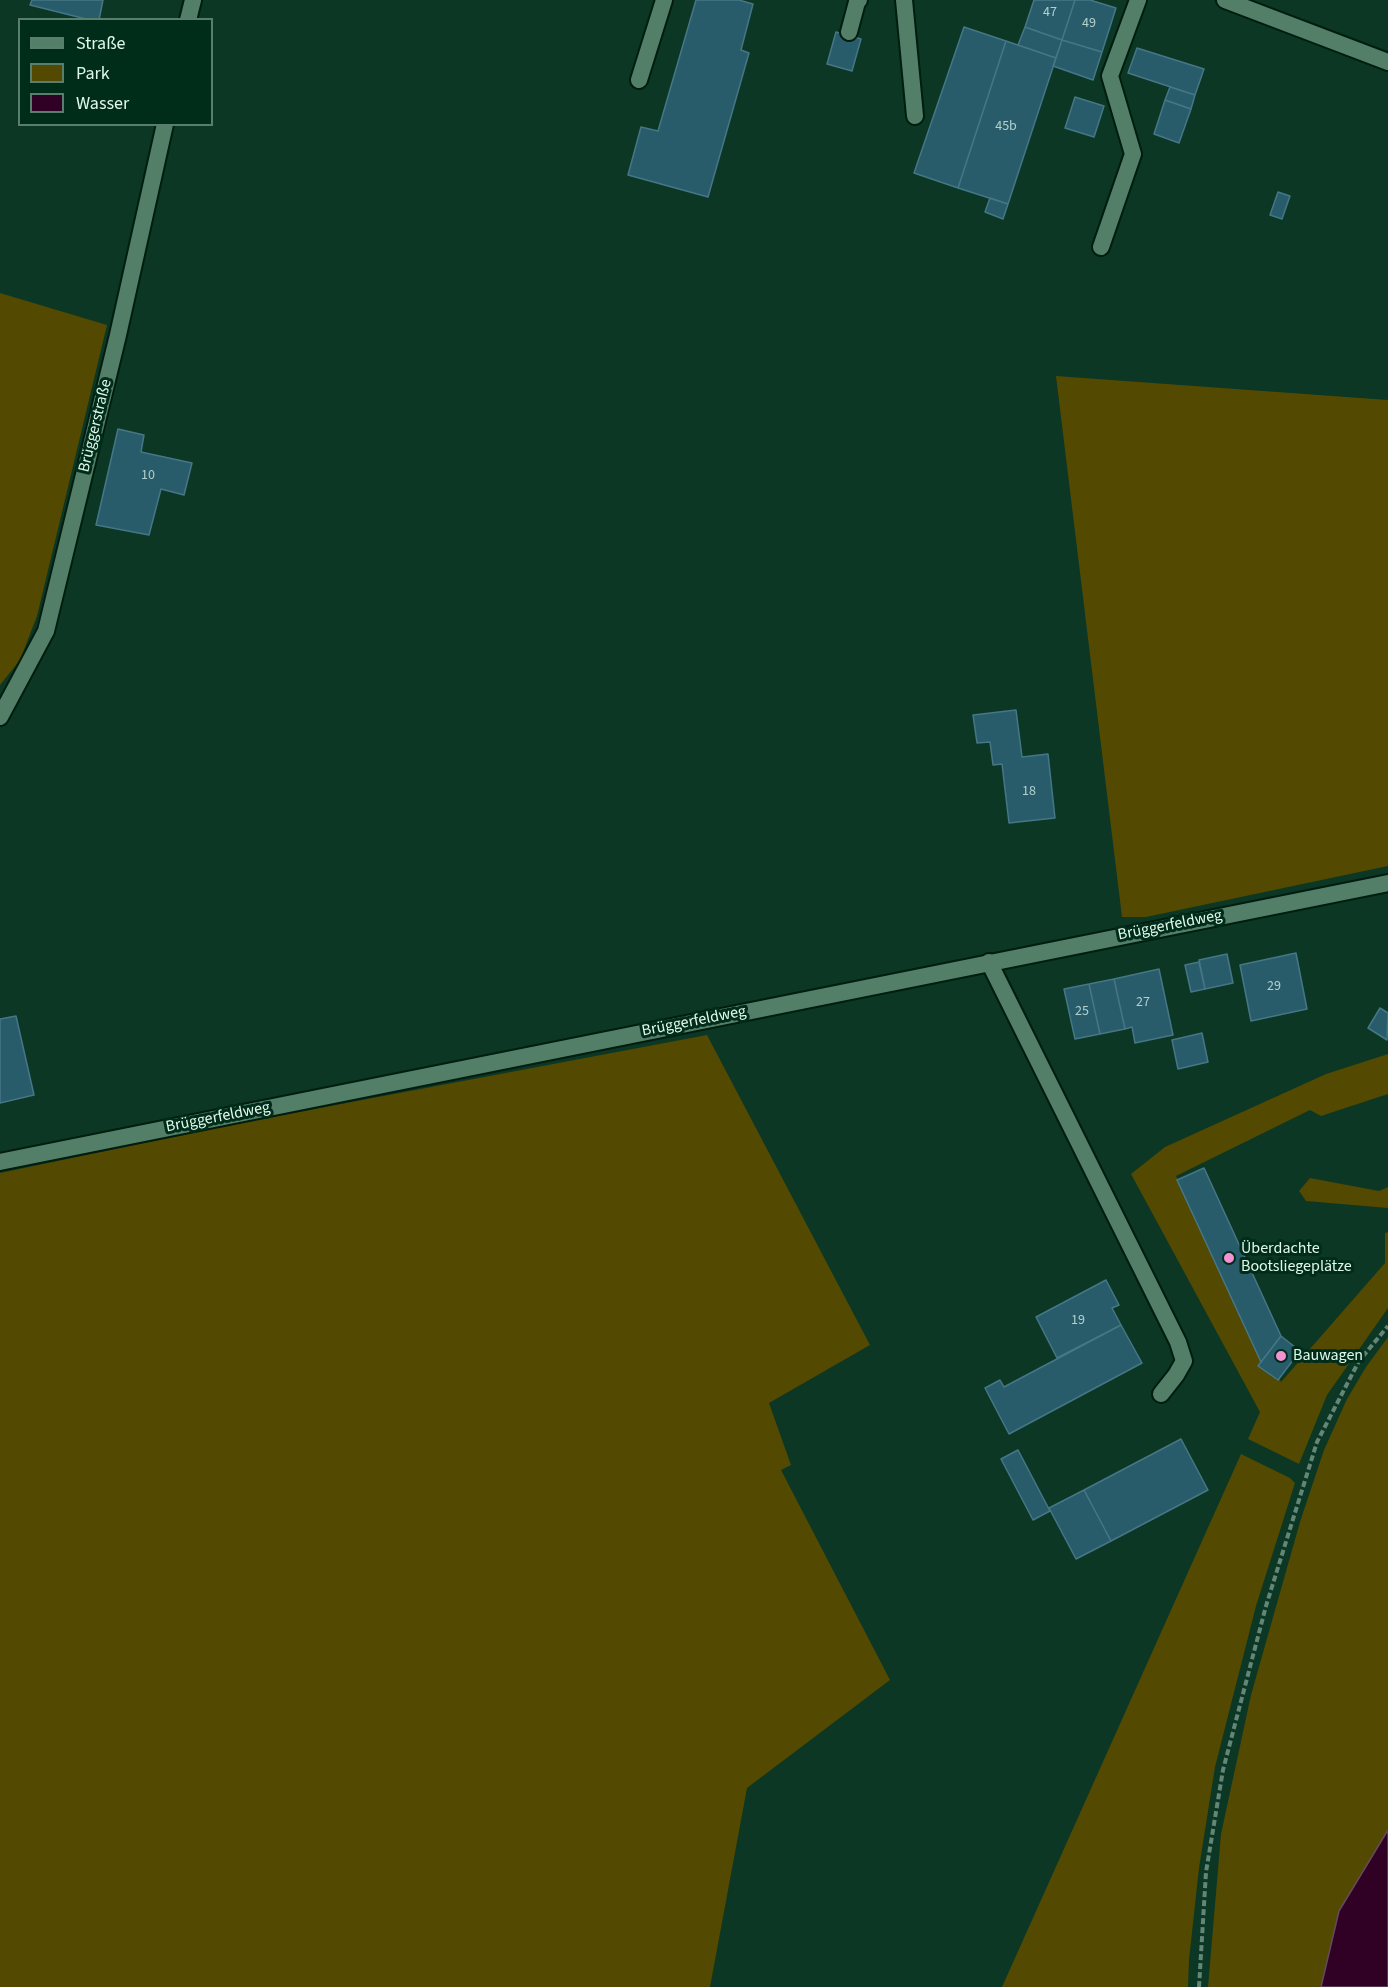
<!DOCTYPE html>
<html>
<head>
<meta charset="utf-8">
<style>
	body { margin:0 }
	#map { position:relative; width:1388px; height:1987px; overflow:hidden; background:#0b3724; font-family:"Source Sans 3",sans-serif }
	canvas { display:block }
	.legend { position:absolute; left:18px; top:18px; width:195px; height:108px; box-sizing:border-box; background:#002d1a; border:2px solid #5a7e6d; margin:0; padding:8px 10px; list-style:none; font-size:18px; color:#e1f7ea }
	.legend li { display:flex; align-items:center; gap:12px; height:30px }
	.legend b { width:30px; border:2px solid #5a7e6d }
</style>
</head>
<body>
<div id="map">
<canvas width="1388" height="1987"></canvas>
<ul class="legend">
<li><b style="height:8px;background:#537e67"></b>Straße</li>
<li><b style="height:16px;background:#534901"></b>Park</li>
<li><b style="height:16px;background:#300124"></b>Wasser</li>
</ul>
</div>
<script>
const ctx = document.querySelector('canvas').getContext('2d');
ctx.lineJoin = 'round';
function fill(path, color) { ctx.fillStyle = color; ctx.fill(path, 'evenodd'); }
function stroke(path, color, width, dash) { ctx.strokeStyle = color; ctx.lineWidth = width; ctx.lineCap = dash ? 'butt' : 'round'; ctx.setLineDash(dash || []); ctx.stroke(path); }
function drawText(font, color, halo, rows, align = 'center') {
  ctx.font = font + ' "Source Sans 3",sans-serif'; ctx.lineWidth = 6; ctx.setLineDash([]); ctx.textBaseline = 'middle'; ctx.strokeStyle = halo; ctx.fillStyle = color; for (const [text, x, y, turn = 0] of rows) {
    ctx.save(); ctx.translate(x, y); ctx.rotate((+turn || 0) * Math.PI / 180); ctx.textAlign = isNaN(turn) ? turn : align; if (halo) ctx.strokeText(text, 0, 0); ctx.fillText(text, 0, 0); ctx.restore();
  }
}
const green = new Path2D(`
	M0,293L107,325L37,616L20,660L0,685Z
	M1056,376L1388,400V866L1146,917H1122Z
	M707,1035L870,1345L769,1403L791,1465L781,1470L890,1680L747,1788L710,1987H0V1173L235,1124Z
	M1388,1054V1094L1321,1116L1310,1110L1176,1176L1281,1382L1385,1263V1233L1388,1232V1308L1327,1395L1299,1464L1248,1439L1260,1412L1131,1174L1165,1147L1326,1074Z
	M1310,1178L1379,1191L1388,1187V1208L1306,1201L1299,1191Z
	M1388,1337V1830L1339,1911L1321,1987H1208L1221,1834L1251,1695L1300,1522L1324,1450L1347,1399L1366,1367Z
	M1241,1454L1290,1478L1295,1483L1256,1606L1215,1767L1199,1868L1189,1960L1188,1987H1002Z`);
const water = new Path2D(`
	M1388,1830V1987H1321L1339,1911Z`);
const building = new Path2D(`
	M32,0H103L99,20H90L30,5Z
	M696,0H739L753,4L741,50L749,53L708,197L628,175L641,127L658,131Z
	M1034,0H1075L1062,40L1025,27Z
	M1075,0H1090L1116,8L1102,52L1062,40Z
	M964,27L1006,41L958,188L914,173Z
	M1025,27L1062,40L1056,58L1018,45Z
	M836,32L861,39L852,71L827,64Z
	M1062,40L1102,52L1093,80L1053,66Z
	M1006,41L1056,58L1008,204L958,188Z
	M1137,48L1204,69L1195,95L1128,73Z
	M1170,87L1195,95L1191,109L1165,100Z
	M1075,97L1104,106L1094,137L1065,128Z
	M1165,100L1191,109L1179,143L1154,134Z
	M1278,192L1290,196L1282,219L1270,215Z
	M990,198L1008,204L1003,219L985,212Z
	M118,429L144,435L141,452L192,463L184,495L161,489L149,535L96,525Z
	M1016,710L1022,757L1048,754L1055,818L1009,823L1002,764L993,765L990,742L977,743L973,715Z
	M1296,953L1307,1009L1251,1021L1240,965Z
	M1227,954L1233,983L1205,989L1199,960Z
	M1199,962L1205,989L1191,992L1185,965Z
	M1159,969L1173,1035L1135,1043L1132,1027L1125,1029L1114,979Z
	M1114,979L1125,1029L1100,1034L1089,984Z
	M1089,984L1100,1034L1075,1039L1064,989Z
	M1380,1008L1388,1013L1387,1040L1368,1028Z
	M16,1016L34,1095L0,1103V1019Z
	M1202,1033L1208,1062L1178,1069L1172,1040Z
	M1204,1168L1281,1336L1261,1362L1177,1180Z
	M1106,1280L1119,1305L1112,1308L1121,1325L1057,1358L1036,1317Z
	M1121,1325L1142,1363L1009,1434L985,1388L1000,1380L1004,1387Z
	M1281,1336L1300,1351L1278,1380L1258,1366Z
	M1181,1439L1208,1490L1111,1541L1084,1490Z
	M1018,1450L1050,1511L1033,1520L1001,1459Z
	M1084,1490L1111,1541L1076,1559L1049,1508Z`);
const path = new Path2D(`
	M1199,1987L1206,1872L1223,1770L1266,1606L1317,1442L1359,1361L1388,1326`);
const service = new Path2D(`
	M904,0L915,116
	M849,32L857,2L859,0
	M639,80L664,0
	M1101,247L1133,154L1110,76L1138,0
	M989,962L1178,1342L1184,1361L1176,1375L1161,1394`);
const minor = new Path2D(`
	M188,20L193,0
	M0,717L46,631L118,335L165,124
	M0,1162L1388,883`);
const secondary = new Path2D(`
	M1225,0L1388,62`);
const markers = [
	[1229,1258,6,"#f491d4"],
	[1281,1356,6,"#f491d4"]
];
const numberNames = [
	["47",1050,13],
	["49",1089,24],
	["45b",1006,127],
	["10",148,476],
	["18",1029,792],
	["29",1274,987],
	["27",1143,1003],
	["25",1082,1012],
	["19",1078,1321]
];
const streetNames = [
	["Brüggerstraße",96,426,-76],
	["Brüggerfeldweg",1170,926,-11],
	["Brüggerfeldweg",694,1022,-11],
	["Brüggerfeldweg",218,1118,-11]
];
const poiNames = [
	["Überdachte",1241,1249],
	["Bootsliegeplätze",1241,1267],
	["Bauwagen",1293,1356]
];
fill(green, '#534901');
fill(water, '#300124');
stroke(water, '#654b5f', 1.5);
fill(building, '#295c6b');
stroke(building, '#457787', 1.5);
stroke(service, '#001d0f', 20);
stroke(minor, '#001d0f', 20);
stroke(secondary, '#001d0f', 20);
stroke(path, '#638676', 4, [6, 3]);
stroke(service, '#537e67', 16);
stroke(minor, '#537e67', 16);
stroke(secondary, '#537e67', 16);
for (const [x, y, r, color] of markers) { const dot = new Path2D(); dot.arc(x, y, r, 0, 2 * Math.PI); ctx.fillStyle = color; ctx.fill(dot); stroke(dot, '#002d1a', 2); }
drawText('14px', '#b3d0ca', null, numberNames);
drawText('16px', '#e1f7ea', '#002d1a', streetNames);
drawText('16px', '#e1f7ea', '#002d1a', poiNames, 'left');
</script>
</body>
</html>
